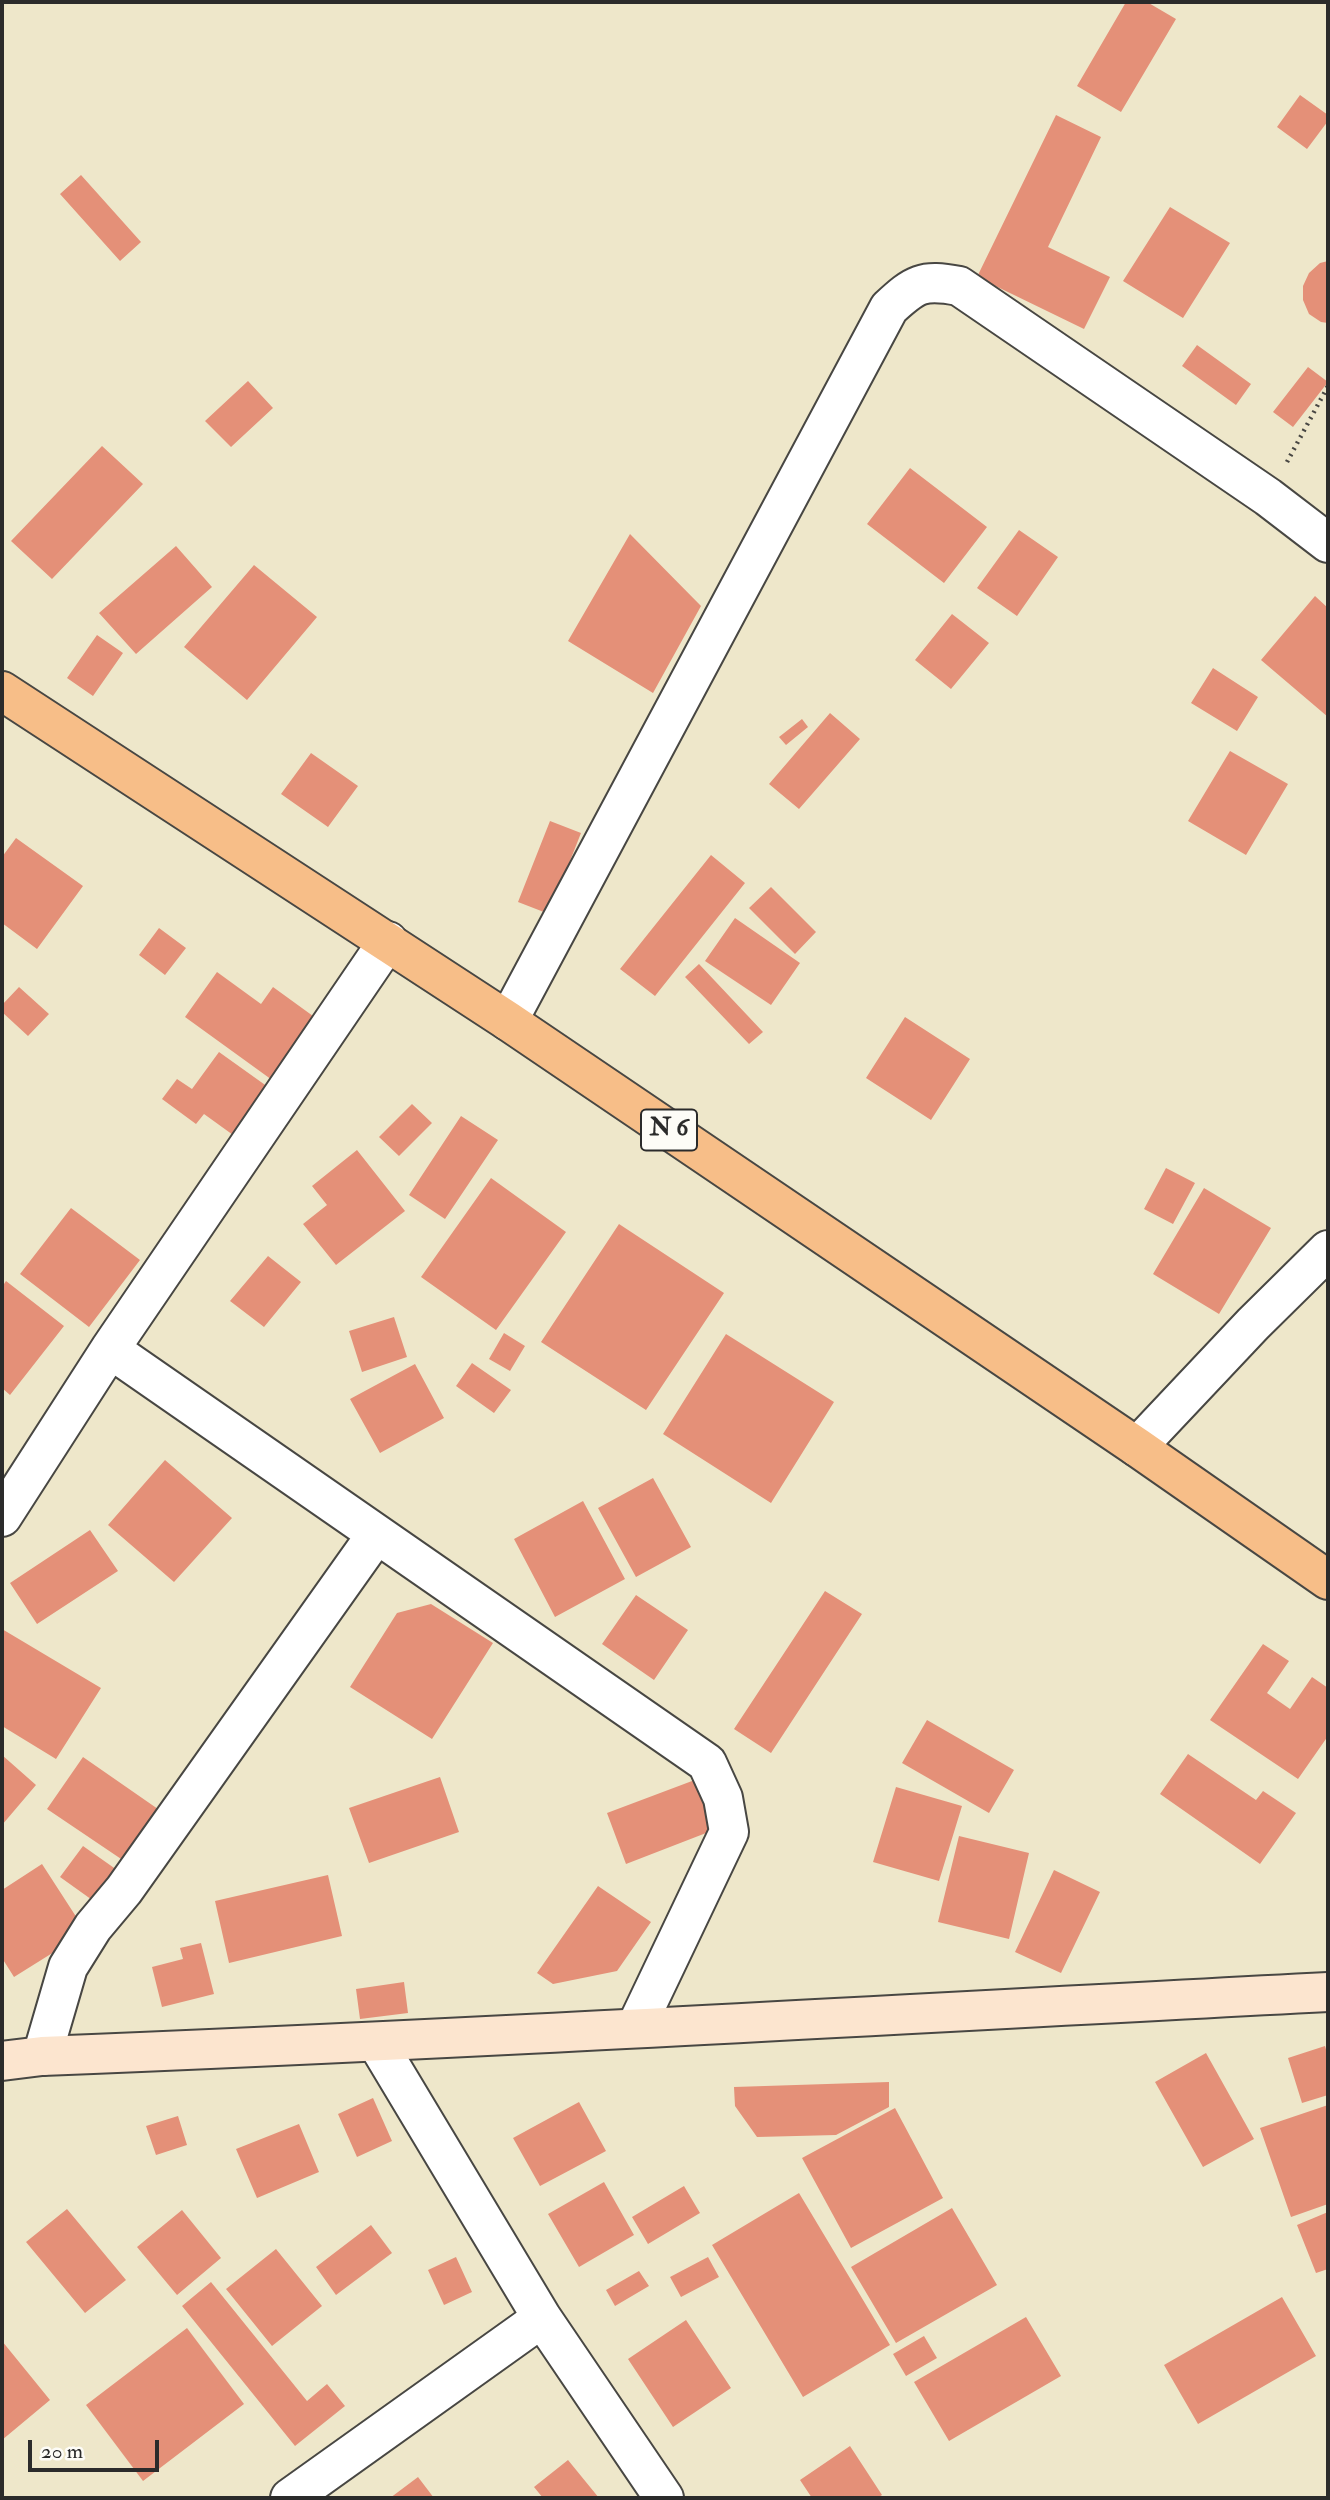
<!DOCTYPE html>
<html>
<head>
<meta charset="utf-8">
<style>
	body { margin:0 }
	#map { position:relative; width:1330px; height:2500px; overflow:hidden; background:#eee7ca; font-family:"IM FELL Double Pica",serif }
	canvas { display:block }
	.frame { position:absolute; inset:0; border:4px solid #2b2b2b; pointer-events:none }
	.scale { position:absolute; left:28px; top:2440px; width:131px; height:32px; box-sizing:border-box; border:4px solid #2b2b2b; border-top:0; padding-left:9px; font-size:21px; line-height:24px; white-space:nowrap; color:#2b2b2b; -webkit-text-stroke:5px #fdfcf7; paint-order:stroke }
</style>
</head>
<body>
<div id="map">
<canvas width="1330" height="2500"></canvas>
<div class="frame"></div>
<div class="scale">20 m</div>
</div>
<script>
const ctx = document.querySelector('canvas').getContext('2d');
ctx.lineJoin = 'round';
function fill(path, color) { ctx.fillStyle = color; ctx.fill(path, 'evenodd'); }
function stroke(path, color, width, dash) { ctx.strokeStyle = color; ctx.lineWidth = width; ctx.lineCap = dash ? 'butt' : 'round'; ctx.setLineDash(dash || []); ctx.stroke(path); }
function drawText(font, color, halo, rows, align = 'center') {
  ctx.font = font + ' "IM FELL Double Pica",serif'; ctx.lineWidth = 5; ctx.setLineDash([]); ctx.textBaseline = 'middle'; ctx.strokeStyle = halo; ctx.fillStyle = color; for (const [text, x, y, turn = 0] of rows) {
    ctx.save(); ctx.translate(x, y); ctx.rotate((+turn || 0) * Math.PI / 180); ctx.textAlign = isNaN(turn) ? turn : align; if (halo) ctx.strokeText(text, 0, 0); ctx.fillText(text, 0, 0); ctx.restore();
  }
}
const building = new Path2D(`
	M1126,2H1147L1176,19L1121,112L1077,86Z
	M1300,95L1328,115V121L1307,149L1277,127Z
	M1056,115L1101,137L1048,247L1110,277L1084,329L977,277Z
	M81,175L141,242L120,261L60,194Z
	M1170,207L1230,243L1183,318L1123,281Z
	M1328,261V323L1321,322L1309,314L1303,300V286L1309,273L1320,263Z
	M1197,345L1251,384L1236,405L1182,366Z
	M1308,367L1328,382L1293,427L1273,412Z
	M248,381L273,408L231,447L205,421Z
	M102,446L143,484L52,579L11,541Z
	M910,468L987,527L944,583L867,524Z
	M1019,530L1058,557L1017,616L977,588Z
	M630,534L701,606L653,693L568,641Z
	M176,546L212,587L136,654L99,613Z
	M254,565L317,617L247,700L184,647Z
	M1315,596L1328,608V717L1261,660Z
	M952,614L989,643L951,689L915,660Z
	M97,635L123,653L93,696L67,678Z
	M1213,668L1258,697L1237,731L1191,703Z
	M830,713L860,739L799,809L769,784Z
	M802,719L808,727L786,745L779,737Z
	M1230,751L1288,784L1246,855L1188,821Z
	M311,753L358,786L328,827L281,794Z
	M550,821L581,833L549,914L518,902Z
	M16,838L83,886L37,949L2,923V857Z
	M711,855L745,883L655,996L620,969Z
	M771,887L816,932L795,954L749,908Z
	M735,918L800,963L771,1005L705,961Z
	M159,928L186,948L165,975L139,955Z
	M699,964L763,1032L749,1044L685,977Z
	M217,972L261,1004L273,987L324,1024L279,1085L185,1017Z
	M19,987L49,1014L28,1036L2,1012V1005Z
	M905,1017L970,1059L931,1120L866,1078Z
	M219,1052L275,1092L240,1140L204,1114L196,1124L162,1099L177,1079L192,1089Z
	M412,1104L432,1123L399,1156L379,1137Z
	M461,1116L498,1140L445,1219L409,1195Z
	M357,1150L405,1211L336,1265L303,1224L327,1205L312,1186Z
	M1166,1168L1195,1183L1173,1224L1144,1209Z
	M491,1178L566,1232L496,1330L421,1277Z
	M1204,1188L1271,1228L1219,1314L1153,1274Z
	M71,1208L140,1260L89,1327L20,1274Z
	M619,1224L724,1293L646,1410L541,1342Z
	M268,1256L301,1282L264,1327L230,1301Z
	M6,1281L64,1326L10,1395L2,1388V1287Z
	M394,1317L407,1357L362,1372L349,1331Z
	M504,1333L525,1346L510,1371L489,1359Z
	M726,1334L834,1402L771,1503L663,1434Z
	M472,1363L511,1390L494,1413L456,1386Z
	M415,1364L444,1418L380,1453L350,1399Z
	M165,1460L232,1518L174,1582L108,1525Z
	M653,1478L691,1547L636,1577L598,1508Z
	M583,1501L625,1579L555,1617L514,1539Z
	M90,1530L118,1571L37,1624L10,1583Z
	M825,1591L862,1614L771,1753L734,1729Z
	M636,1595L688,1630L654,1680L602,1644Z
	M431,1604L493,1643L432,1739L350,1687L397,1613Z
	M2,1629L101,1688L56,1759L2,1726Z
	M1263,1644L1289,1661L1267,1693L1290,1709L1312,1677L1328,1688V1736L1298,1779L1210,1720Z
	M927,1720L1014,1770L989,1813L902,1763Z
	M1188,1754L1256,1800L1263,1791L1296,1813L1260,1864L1160,1794Z
	M2,1755L36,1785L2,1825Z
	M83,1757L168,1816L133,1867L47,1809Z
	M440,1777L459,1832L369,1863L349,1808Z
	M700,1778L719,1828L626,1864L607,1813Z
	M896,1787L962,1806L939,1881L873,1862Z
	M959,1836L1029,1853L1009,1939L938,1922Z
	M83,1846L117,1870L95,1902L60,1877Z
	M42,1864L86,1932L14,1977L2,1958V1890Z
	M1054,1870L1100,1892L1061,1973L1015,1952Z
	M328,1875L342,1936L229,1963L215,1901Z
	M598,1886L651,1922L617,1971L553,1984L537,1973Z
	M201,1943L214,1994L162,2007L152,1967L183,1959L180,1948Z
	M404,1982L408,2013L360,2019L356,1989Z
	M1325,2046L1328,2056V2095L1302,2103L1288,2058Z
	M1206,2053L1254,2139L1203,2167L1155,2082Z
	M889,2082V2107L836,2135L757,2137L735,2106L734,2087Z
	M373,2098L392,2141L357,2157L338,2114Z
	M579,2102L606,2151L540,2186L513,2138Z
	M1328,2105V2204L1291,2217L1260,2128Z
	M895,2108L943,2198L851,2248L802,2158Z
	M178,2116L187,2145L156,2155L146,2126Z
	M299,2124L319,2172L257,2198L236,2149Z
	M604,2182L634,2235L579,2267L548,2214Z
	M684,2186L700,2213L648,2244L632,2217Z
	M799,2193L890,2345L803,2397L712,2245Z
	M952,2208L997,2285L896,2343L851,2267Z
	M67,2209L126,2280L85,2313L26,2242Z
	M182,2210L221,2258L177,2295L137,2247Z
	M1328,2212V2269L1316,2273L1297,2225Z
	M371,2225L392,2253L336,2295L316,2267Z
	M276,2249L322,2306L272,2346L226,2289Z
	M456,2257L472,2292L444,2305L428,2270Z
	M708,2257L719,2277L681,2297L670,2277Z
	M639,2271L649,2286L615,2306L606,2290Z
	M211,2282L307,2401L327,2384L345,2406L295,2446L182,2306Z
	M1282,2297L1316,2356L1198,2424L1164,2365Z
	M1026,2317L1061,2376L949,2441L914,2382Z
	M686,2320L731,2388L673,2427L628,2359Z
	M187,2328L244,2404L143,2481L86,2405Z
	M924,2336L937,2358L906,2376L893,2354Z
	M2,2341L50,2400L2,2440Z
	M850,2446L882,2495L877,2498H812L800,2480Z
	M568,2460L599,2498H543L534,2487Z
	M418,2477L434,2498H390Z`);
const path = new Path2D(`
	M1287,462L1328,386`);
const street = new Path2D(`
	M508,1021L889,308C915,284 922,279 959,286L1268,497L1328,543
	M110,1349L707,1763L723,1798L729,1832L636,2027
	M1137,1447L1253,1324L1328,1250
	M2,1517L110,1349L388,941
	M377,2043L542,2318L664,2498
	M42,2056L68,1967L93,1927L124,1890L376,1535
	M290,2498L542,2318`);
const secondary = new Path2D(`
	M2,2061L42,2056C471,2039 900,2014 1328,1992`);
const primary = new Path2D(`
	M2,691L508,1021L1137,1447L1328,1580`);
const shields = [
	[669,1130,56]
];
const shieldNames = [
	["N 6",669,1130]
];
fill(building, '#e49078');
stroke(street, '#484743', 42);
stroke(secondary, '#484743', 42);
stroke(primary, '#484743', 42);
stroke(path, '#484743', 4.5, [2, 5]);
stroke(street, '#fff', 38);
stroke(secondary, '#fce5cf', 38);
stroke(primary, '#f7be88', 38);
for (const [x, y, w] of shields) { const box = new Path2D(); box.roundRect(x - w / 2, y - 20.5, w, 41, 5); ctx.fillStyle = '#fdfcf7'; ctx.fill(box); stroke(box, '#2b2b2b', 2); }
drawText('bold 24px', '#2b2b2b', null, shieldNames);
</script>
</body>
</html>
